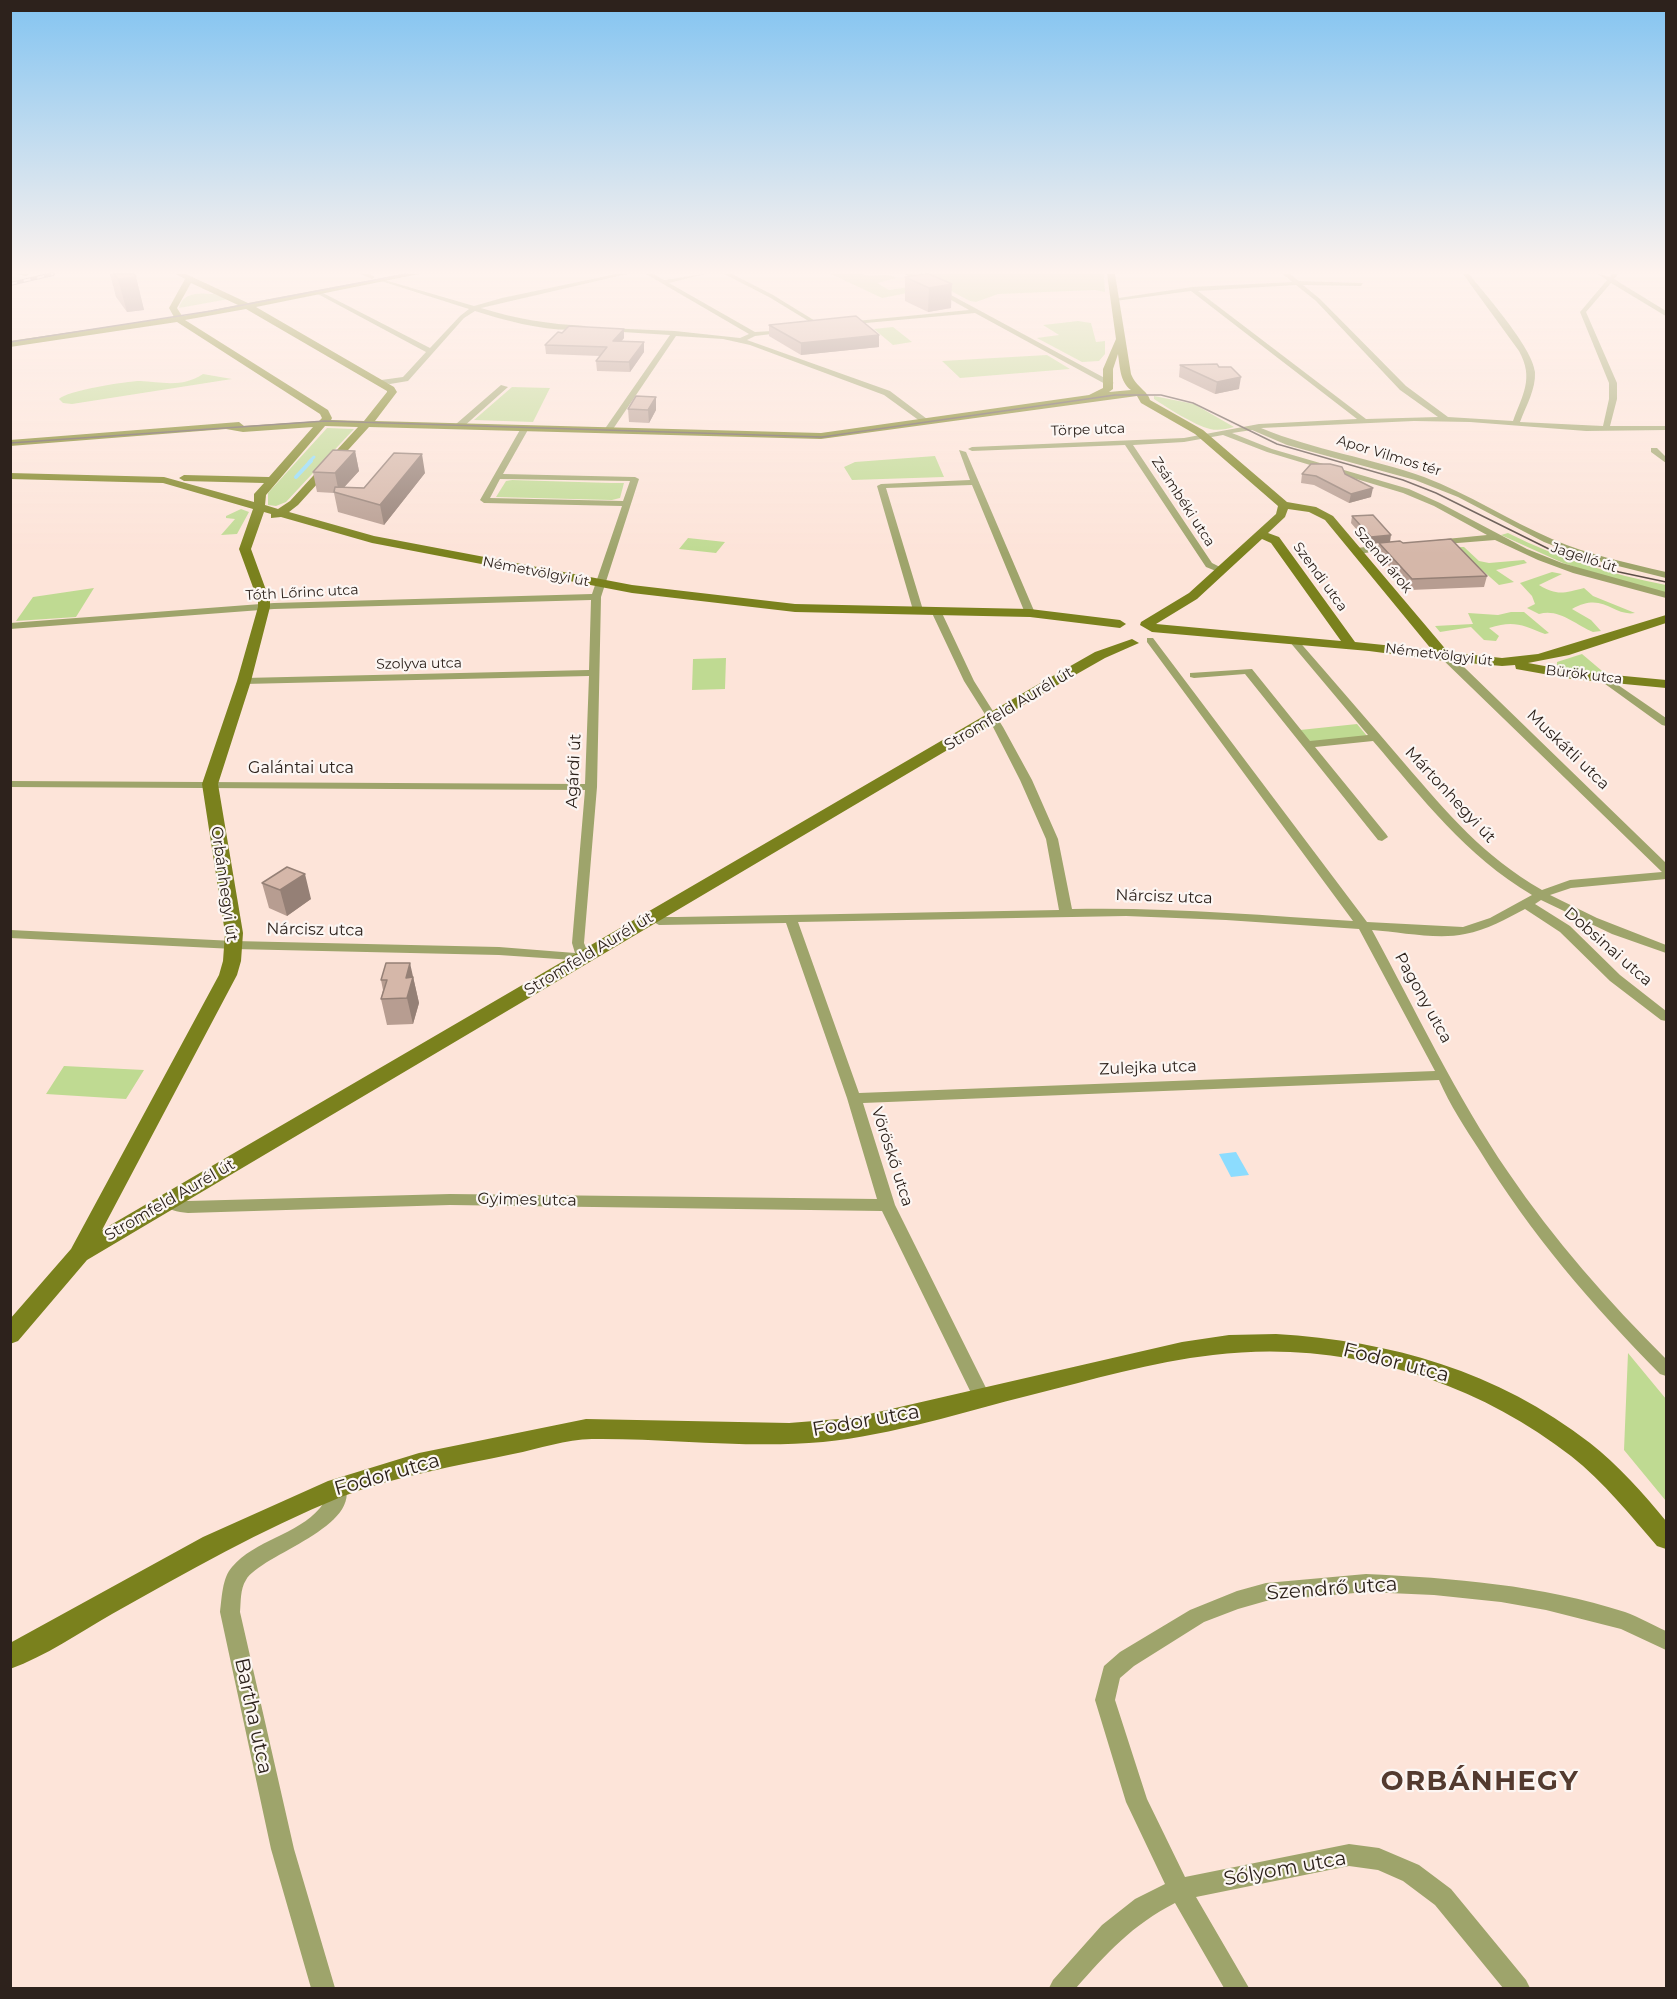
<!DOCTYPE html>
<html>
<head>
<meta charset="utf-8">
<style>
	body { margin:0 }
	#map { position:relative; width:1677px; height:1999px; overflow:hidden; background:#fde4d9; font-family:Montserrat,sans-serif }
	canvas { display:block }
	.frame { position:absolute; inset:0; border:12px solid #2d221c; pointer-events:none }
</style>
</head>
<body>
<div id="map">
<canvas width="1677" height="1999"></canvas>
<div class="frame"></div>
</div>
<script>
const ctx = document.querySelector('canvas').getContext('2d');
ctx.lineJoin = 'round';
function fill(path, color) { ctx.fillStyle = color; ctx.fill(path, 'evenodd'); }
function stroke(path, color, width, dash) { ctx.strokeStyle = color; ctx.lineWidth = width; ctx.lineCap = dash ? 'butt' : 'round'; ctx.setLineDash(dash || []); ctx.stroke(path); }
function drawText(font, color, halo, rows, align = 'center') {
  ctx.font = font + ' Montserrat,sans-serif'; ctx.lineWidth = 4.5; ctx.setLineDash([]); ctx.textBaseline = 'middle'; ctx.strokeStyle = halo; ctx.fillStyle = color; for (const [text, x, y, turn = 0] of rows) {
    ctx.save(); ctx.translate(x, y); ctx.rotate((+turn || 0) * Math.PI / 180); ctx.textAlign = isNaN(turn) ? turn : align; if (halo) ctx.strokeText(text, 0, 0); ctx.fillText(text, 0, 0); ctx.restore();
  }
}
const green = new Path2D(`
	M831,274H861C873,279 884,271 897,278L877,283L889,290L915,286L922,290L882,298Z
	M919,274H1104L1105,292L1095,290L998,294L976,302L970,301Z
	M214,294L229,299L179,308C183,292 199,293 214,294Z
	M1078,321L1091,323L1096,342L1105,341V354L1099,361L1082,362L1037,338L1059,335L1043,325Z
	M893,327L912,342L893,345L874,329Z
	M1047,355L1070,369L960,378L942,361Z
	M203,374L232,379L72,404L63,403L59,399C66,391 127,381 140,381C162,382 182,388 203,374Z
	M512,387L550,388L533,422L474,420Z
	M1154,396L1194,404L1234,427C1227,429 1218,431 1210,429C1194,425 1168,408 1154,399Z
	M327,428L354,429L286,502L276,506L268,505V493Z
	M935,456L944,477L852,480L844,467L855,462Z
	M512,480L611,483H624L620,498L612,500L496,497L506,481Z
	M241,509L249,512L237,534L221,535L235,519L226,518V516Z
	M1508,533C1559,559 1611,574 1666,585V593L1605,577L1563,563L1501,535Z
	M688,538L725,542L716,553L679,549Z
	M1456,547H1464L1479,561L1489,563L1524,560L1527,563L1496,570L1514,582L1499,585Z
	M1552,572L1562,574L1539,585C1557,596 1564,593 1584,588L1593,596L1635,613C1613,617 1604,591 1572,609L1591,620L1601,631L1593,632C1576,625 1559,608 1539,614L1527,608L1535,604L1532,596L1520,583Z
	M94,588L76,617L16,621L33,597Z
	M1511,612H1524L1549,633L1545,634C1522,625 1514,620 1489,628L1499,636L1496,641L1484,640L1471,627L1440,632L1435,626L1473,624L1468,613L1498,615Z
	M1582,654L1608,676L1572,671L1557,665V662Z
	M726,658L725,689L692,690L693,659Z
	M1357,724L1367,736L1309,742L1300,730Z
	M64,1066L144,1070L126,1099L46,1094Z
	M1628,1353L1666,1399V1501L1624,1450Z`);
const water = new Path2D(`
	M1236,1152L1249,1175L1231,1177L1219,1154Z`);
const streamFar1 = new Path2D(`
	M309,462L314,457`);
const stream = new Path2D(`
	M296,477L311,461`);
const street = new Path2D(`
	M17,274H29L26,276Z
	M361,274H369L375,277L372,279Z
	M616,274H627L481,308C516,319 549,324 585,326L587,329C550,333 510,322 475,311L464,318L408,381L390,384L374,381L403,377L426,352L316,293L321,292L430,348L460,316L469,309L381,281V279L474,306L502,298Z
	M646,274H653L664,280L705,274L669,283L755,332L788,330V332L755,336L747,340L890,391L931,422L924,424L884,395L750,345L723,339L676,336L611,432H605L604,430L670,335L607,331L605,328L675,331L740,338L749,334Z
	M724,274H732L773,295L825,327L820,328L769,297Z
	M905,274H912L1114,383L1107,385L975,313L844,325L846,322L969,310Z
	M1283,274H1290L1299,281L1363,283L1361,286L1303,285L1320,299L1406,386L1448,417L1513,421C1523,394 1534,378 1519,351L1463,274H1469C1485,294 1533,348 1535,372C1536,389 1526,406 1520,422L1603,426L1609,399V383L1580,312L1607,280L1598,274L1610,277L1612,274H1618L1614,279L1666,311V316L1664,315L1611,283L1586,312L1617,383V399L1610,426H1666V430L1586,431L1470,422L1414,421L1261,428C1314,450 1371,458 1424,477C1469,494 1508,520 1552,539C1589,555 1628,563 1666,572V578L1582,557L1544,542L1458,497L1415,480L1287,445L1252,430L1232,433L1272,449L1409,489L1440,503L1527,549L1562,563L1666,592V598L1573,573L1538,560L1495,540L1433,545V541L1436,540L1487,535L1434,506L1403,493L1267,452L1223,435L1184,442L1133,445L1212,563L1226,570L1221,573L1206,567L1125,445L972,451L968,449L972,447L1184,438L1259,424L1357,419L1191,291L1115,301L1112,299L1192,287L1292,282ZM1296,285L1316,301L1400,390L1438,417L1366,419L1198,291Z
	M501,385L508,387L462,428H456V424Z
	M525,426L529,428L503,474L635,477L639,479L601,597L597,787L584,943L590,958L588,961L499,955L234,949L10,938V930L234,941L499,947L575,953L572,943L585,790L10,787V781L585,784L589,676L244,684L239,681L244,678L589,670L591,600L274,609L10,629V623L274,603L592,594L622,506L484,503L480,500L521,428ZM500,479L630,481L623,501L490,498Z
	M1651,448H1657L1666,457V463L1651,452Z
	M959,450L966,452L1035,613L1033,615L1025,613L972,485L886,488L923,610L918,613L913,610L877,486L881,484L970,480Z
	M1396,544L1400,547L1399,549L1356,554L1352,551L1356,548Z
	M936,608L941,611L974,681L1003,727L1032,780L1058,839L1072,909C1166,907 1259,915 1353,921L1147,642V638H1153L1367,922L1463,927L1490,918L1532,895C1465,855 1423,799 1373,741L1315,747L1386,834L1388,837L1382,841L1378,840L1245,674L1194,678L1190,677V673L1252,669L1310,741L1368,735L1289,641L1297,639C1333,680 1369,722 1405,764C1449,815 1482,855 1542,890L1570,880L1662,872L1440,657L1441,655H1449L1465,668L1666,863V879L1571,888L1550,895L1597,918L1666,945V953L1612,934L1541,900L1535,904L1570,926L1620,975L1666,1011V1021L1661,1020L1610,981L1560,932L1525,909C1506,919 1487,930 1465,934C1438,940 1400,932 1372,930C1416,1011 1456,1096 1508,1172C1554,1240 1608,1301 1666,1359V1376L1660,1374C1592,1305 1530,1233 1480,1151C1465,1128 1450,1105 1439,1080L863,1103L895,1205L990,1396L987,1401L981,1403L975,1401L882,1211L450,1205L188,1213C177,1212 168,1211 162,1200L165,1196L170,1194L181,1201H188L450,1194L877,1199L847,1098L786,923L659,925L645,917L651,913L661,917H677L1059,910L1046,839L1020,780L993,727L964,681L931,611ZM1126,916L1226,920L1359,929L1435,1071L859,1093L798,922Z
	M1605,676L1666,718V726L1662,725L1601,681L1600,679Z
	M337,1480L344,1482C365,1527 261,1554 246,1580C240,1589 241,1602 240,1612L294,1849L335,1988H311L271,1849L220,1612C222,1598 222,1578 232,1567C255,1540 297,1535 320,1508C327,1500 326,1491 330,1482Z
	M1366,1574C1453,1578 1541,1585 1625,1612C1639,1617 1653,1625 1666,1631V1650L1621,1629L1546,1610L1501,1602L1434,1595L1366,1592L1266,1601L1238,1609L1204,1622L1134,1666L1120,1678L1115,1700L1147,1799L1185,1877L1349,1844L1379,1848L1419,1865L1451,1889L1526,1980L1530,1988H1503L1435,1905L1403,1881L1378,1870L1349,1866L1196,1897L1249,1988H1224L1175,1903C1132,1925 1107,1953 1076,1988H1049L1053,1980L1102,1925L1135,1899L1165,1884L1126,1802L1095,1700L1104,1666L1120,1652L1190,1610L1237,1591L1266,1583Z`);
const secondary = new Path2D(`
	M176,274H186L248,303L403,274H419L256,307L394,387L397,392L375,421L821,433L1089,395L1103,388V369L1116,339L1107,274H1115L1131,374C1136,387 1148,391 1150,400L1203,430L1287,502L1316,507L1333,516L1448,652L1502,658L1538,654L1666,615V623L1569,655L1528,663L1572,671L1666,680V688L1572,679L1516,669L1515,665L1502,666L1445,661L1369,651L1152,632L1140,625L1141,622L1189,593L1276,514L1278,506L1195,434L1141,403L1137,396L821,439L369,427L298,505L289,512L374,536L632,585L795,604L1030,609L1120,620L1126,624L1120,628L1030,617L795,612L632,593L372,543L281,517L271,518V514L264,512L251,549L270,601V607L251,681L218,784L243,933L241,961L237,975L102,1230L1037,685L1095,652L1132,639L1139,643L1105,658L1047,691L87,1260L18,1341L10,1344V1319L71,1249L219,975L223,961L225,933L202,784L237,681L258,607V601L239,549L253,509L163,483L10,479V473L164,477L254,502V494L264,483L184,481L179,478L184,475L269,477L313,427L243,432L226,429L10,446V440L239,422L244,426L319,421L322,418L320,414L177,322L10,347V341L174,317L169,308L185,279ZM191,283L238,305L182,316L177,308ZM246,309L387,391V392L364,421L331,420L332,418L328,410L185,320ZM1118,354C1120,367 1120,382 1131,390L1109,392L1113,389V369ZM325,426L358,427L290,501L278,509L265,505L266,495ZM1288,509L1309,512L1325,520L1432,650L1355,642L1279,537L1268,533L1285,517ZM1262,539L1271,543L1341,641L1156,624L1197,599Z
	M1276,1334C1392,1341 1497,1371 1590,1443C1618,1465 1643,1493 1666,1521V1549L1657,1546C1630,1515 1604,1482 1571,1456C1471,1378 1340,1339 1213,1355C1152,1362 1091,1380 1031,1395C963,1412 893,1435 823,1442C746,1449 668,1438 592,1439C566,1439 539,1449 513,1454C456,1466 396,1476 341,1497C262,1529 187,1572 112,1614C79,1633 46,1656 10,1669V1643L203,1537L328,1481L419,1453L586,1419L789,1423L852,1418L1182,1342L1229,1335Z`);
const tram = new Path2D(`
	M10,342L211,311L407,274
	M10,443L325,421L822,437L1115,395H1161L1193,403L1277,444L1403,480L1436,493L1557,553L1619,572L1666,582`);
const rail = new Path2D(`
	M10,284L53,274`);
const wall = new Path2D(`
	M110,274H134L136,277L144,310L127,312L116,297Z
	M925,274L951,308L928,312L905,301V277Z
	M769,325L879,347L801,355L769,336Z
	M624,338L622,341L644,352L630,372L597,371L596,361L600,356L546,354L545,345Z
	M1180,365L1219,367L1239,389L1215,394L1179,377Z
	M628,409L656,410L649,423L629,422Z
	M355,451L359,471L344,487L364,488L425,473L384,525L338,512L334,493L317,492L313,472Z
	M1302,474H1345L1371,497L1349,503L1314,485L1301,483Z
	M1352,516L1390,542L1403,543L1487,576L1484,587L1410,590L1377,553L1379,543L1369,544L1351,523Z
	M262,883L311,899L287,916L269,908Z
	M413,977L419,1003L413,1024L387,1025L381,999L383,990L381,980Z`);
const shadedWall = new Path2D(`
	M136,277L144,310L127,312L118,279Z
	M952,284L951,308L928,312L929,288Z
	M624,329V338L613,350V341Z
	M879,335V347L801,355V343Z
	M644,342V352L630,372L629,362Z
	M1241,377L1239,389L1215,394L1217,382Z
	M656,397V410L649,423L648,410Z
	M355,451L359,471L339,493L335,473Z
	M422,454L425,473L384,525L380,505Z
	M1373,488L1371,497L1349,503L1351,494Z
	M1391,535L1390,542L1369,544L1371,537Z
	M305,874L311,899L287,916L280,890Z
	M410,963L419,1003L413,1024L407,998L406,978Z`);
const building = new Path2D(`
	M114,274H134L136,277L118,279Z
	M925,274H929L952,284L929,288L905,277Z
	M856,316L879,335L801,343L769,325Z
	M569,326L624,329L613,341L644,342L629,362L596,361L607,347L545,345L558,332L562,333Z
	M1217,364L1219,367H1231L1241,377L1217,382L1180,365Z
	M636,396L656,397L648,410L628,409Z
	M333,450L355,451L335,473L313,472Z
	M394,453L422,454L380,505L334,492L335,487L364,488Z
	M1311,464H1330L1342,467L1345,474L1373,488L1351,494L1316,476L1302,474Z
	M1373,515L1391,535L1371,537L1352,516Z
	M1451,539L1487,576L1412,579L1379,543L1400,541L1403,543Z
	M287,867L305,874L280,890L262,883Z
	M386,963H410L406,978L413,977L407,998L381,999L387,980H381Z`);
const farStreetnames = [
	["Törpe utca",1088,430,-2],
	["Apor Vilmos tér",1389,456,17],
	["Zsámbéki utca",1183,502,57],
	["Jagelló út",1584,558,18],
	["Szendi árok",1383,560,50],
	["Németvölgyi út",536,572,11],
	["Szendi utca",1320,577,54],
	["Tóth Lőrinc utca",302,593,-3],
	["Németvölgyi út",1439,655,7],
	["Szolyva utca",419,664,-1],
	["Bürök utca",1584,675,7]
];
const streetNames = [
	["Stromfeld Aurél út",1009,709,-31],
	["Muskátli utca",1568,750,44],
	["Galántai utca",301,768],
	["Agárdi út",574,771,-87],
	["Mártonhegyi út",1450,795,47],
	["Orbánhegyi út",224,884,82],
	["Nárcisz utca",1164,897,2],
	["Nárcisz utca",315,930,1],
	["Dobsinai utca",1608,947,41],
	["Stromfeld Aurél út",589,954,-31],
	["Pagony utca",1423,998,61],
	["Zulejka utca",1148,1068,-2],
	["Vöröskő utca",892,1157,72],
	["Stromfeld Aurél út",170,1200,-30],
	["Gyimes utca",527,1200,1]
];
const nearStreetnames = [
	["Fodor utca",1396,1363,14],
	["Fodor utca",866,1421,-10],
	["Fodor utca",387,1475,-16],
	["Szendrő utca",1332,1589,-4],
	["Bartha utca",253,1716,78],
	["Sólyom utca",1285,1869,-10]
];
const nearDistrictnames = [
	["ORBÁNHEGY",1480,1782]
];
fill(green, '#bfda92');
fill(water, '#8cdcfe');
stroke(streamFar1, '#8cdcfe', 3);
stroke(stream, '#8cdcfe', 4);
fill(street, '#9ea46b');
fill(secondary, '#7a811d');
stroke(tram, '#5d4f48', 1.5);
stroke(rail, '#5d4f48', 4);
stroke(rail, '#fcf6f3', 2, [7]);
fill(wall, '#b79d91');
fill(shadedWall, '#958076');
fill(building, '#d5b7a9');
stroke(building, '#958076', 1.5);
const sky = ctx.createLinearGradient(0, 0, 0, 554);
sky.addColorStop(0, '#83c4f1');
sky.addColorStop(0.49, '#fef3ee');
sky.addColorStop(1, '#fef3ee00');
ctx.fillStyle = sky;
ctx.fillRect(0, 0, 1677, 554);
drawText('14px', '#2d221c', '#fcf6f3', farStreetnames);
drawText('16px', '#2d221c', '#fcf6f3', streetNames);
drawText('20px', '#2d221c', '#fcf6f3', nearStreetnames);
ctx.letterSpacing = '1.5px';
drawText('bold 27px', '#533a2f', '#fcf6f3', nearDistrictnames);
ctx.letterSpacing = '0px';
</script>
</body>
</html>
